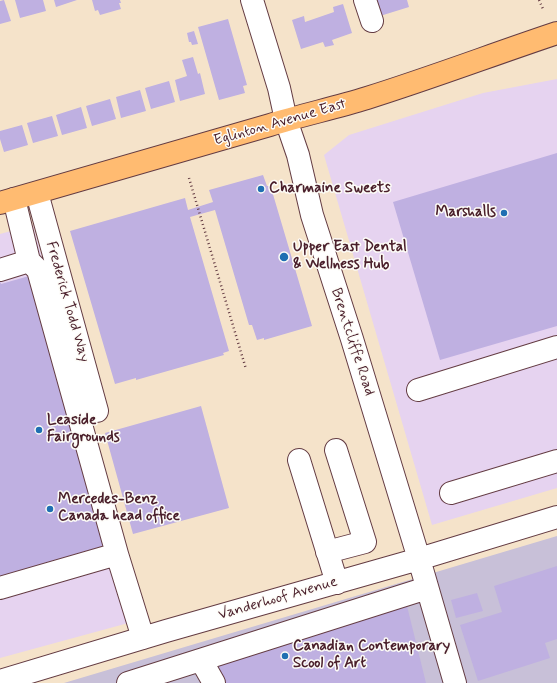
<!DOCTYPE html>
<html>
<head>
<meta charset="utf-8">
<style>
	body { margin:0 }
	canvas { display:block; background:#f5e3ca }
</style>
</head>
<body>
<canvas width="557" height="683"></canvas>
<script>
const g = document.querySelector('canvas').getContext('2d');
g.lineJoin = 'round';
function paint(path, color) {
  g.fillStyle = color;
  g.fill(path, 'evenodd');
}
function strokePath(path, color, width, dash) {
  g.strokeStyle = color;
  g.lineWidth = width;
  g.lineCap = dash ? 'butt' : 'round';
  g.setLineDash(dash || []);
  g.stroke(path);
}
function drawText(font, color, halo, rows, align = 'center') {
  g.font = font + ' Mynerve,sans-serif';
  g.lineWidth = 3;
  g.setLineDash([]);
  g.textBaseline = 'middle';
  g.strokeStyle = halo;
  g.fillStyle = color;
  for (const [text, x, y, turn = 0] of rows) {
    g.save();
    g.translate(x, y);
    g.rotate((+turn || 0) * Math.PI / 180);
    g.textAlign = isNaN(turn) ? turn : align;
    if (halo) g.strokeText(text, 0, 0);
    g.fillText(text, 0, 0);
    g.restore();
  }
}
paint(new Path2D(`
	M557 79V488L432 525 324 155 349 135 483 93Z
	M33 225 143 619 0 658V234Z`), '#e6d3f0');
paint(new Path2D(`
	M557 536V683H64Z`), '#c8c0d8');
paint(new Path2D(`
	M4 0 11 21 0 24V1Z
	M15 0H43L46 11 20 18Z
	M54 0H77L56 7Z
	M92 0H120L121 3H119L121 9 100 15 98 10 95 11Z
	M376 0H407L409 7 380 16Z
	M343 4 352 33 332 40 334 45 325 47 323 42 301 49 292 20 304 16 305 22 334 12 333 7Z
	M228 19 247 85 243 86 245 93 219 100 198 27Z
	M194 31 198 44 192 45 191 42H189L187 33Z
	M193 57 198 74 200 73 205 94 180 101 175 80 187 76 182 60Z
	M169 81 175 102 151 109 145 88Z
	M140 90 146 111 121 118 116 97Z
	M110 99 116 119 92 126 86 106Z
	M81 107 87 128 62 135 56 115Z
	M52 116 58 136 33 143 27 123Z
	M22 125 28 145 4 152 0 139V131Z
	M557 153V326L440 360 393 202Z
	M263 175 267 186H269L270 191H272L312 326 264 340V338L257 340 252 325H249L215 210 190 217 229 351 223 353 224 355 136 380V378L115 384 70 231 185 198 188 210 213 202 209 190Z
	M29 276 59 387 65 384 110 544 0 576V281L1 284Z
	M201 406 229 508 133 534 105 433Z
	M557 566V639L545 643 550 658 478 681 460 625 502 612 494 586Z
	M477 593 483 611 456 618 451 600Z
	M407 606 426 683H224L213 663Z`), '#bfb0e1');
const minor = new Path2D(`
	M252 0 279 88 286 120 298 155 312 215 352 339 419 559 455 683
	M365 0 372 21
	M37 193 97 411
	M14 199 29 261 38 270 117 554
	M0 270 29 261
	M418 390 557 347
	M299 460 337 583
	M451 493 557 461
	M327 552 365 542 336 450
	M0 588 117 554 143 638
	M201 660 214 683
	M0 681 166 631 419 559 557 517
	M128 683 427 588`);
const major = new Path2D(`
	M0 203 270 125C302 115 335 108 367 98 431 78 494 54 557 33`);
strokePath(minor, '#643c43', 24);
strokePath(major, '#643c43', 24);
strokePath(new Path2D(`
	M539 0 543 9
	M189 178 246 369`), '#643c43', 2.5, [1, 3]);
strokePath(minor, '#fff', 22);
strokePath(major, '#ffbb71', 22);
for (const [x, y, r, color] of [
	[261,189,4,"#1f6fb2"],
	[504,213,4,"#1f6fb2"],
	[284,257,5,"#1f6fb2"],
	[39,430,4,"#1f6fb2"],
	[50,509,4,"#1f6fb2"],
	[285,656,4,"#1f6fb2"]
]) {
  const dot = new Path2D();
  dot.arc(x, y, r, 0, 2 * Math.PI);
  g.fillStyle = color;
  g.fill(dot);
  strokePath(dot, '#fdfcf7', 1.5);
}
drawText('15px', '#4a1f2b', '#fdfcf7', [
	["Eglinton Avenue East",280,123,-16],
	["Frederick Todd Way",67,302,74],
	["Brentcliffe Road",352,342,72],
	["Vanderhoof Avenue",278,599,-16]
]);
drawText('bold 15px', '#4a1f2b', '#fdfcf7', [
	["Charmaine Sweets",269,189],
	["Marshalls",496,213,"right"],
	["Upper East Dental",293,248],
	["& Wellness Hub",293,265],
	["Leaside",47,421],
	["Fairgrounds",47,438],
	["Mercedes-Benz",58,500],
	["Canada head office",58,517],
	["Canadian Contemporary",293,647],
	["Scool of Art",293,664]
], 'left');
</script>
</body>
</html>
